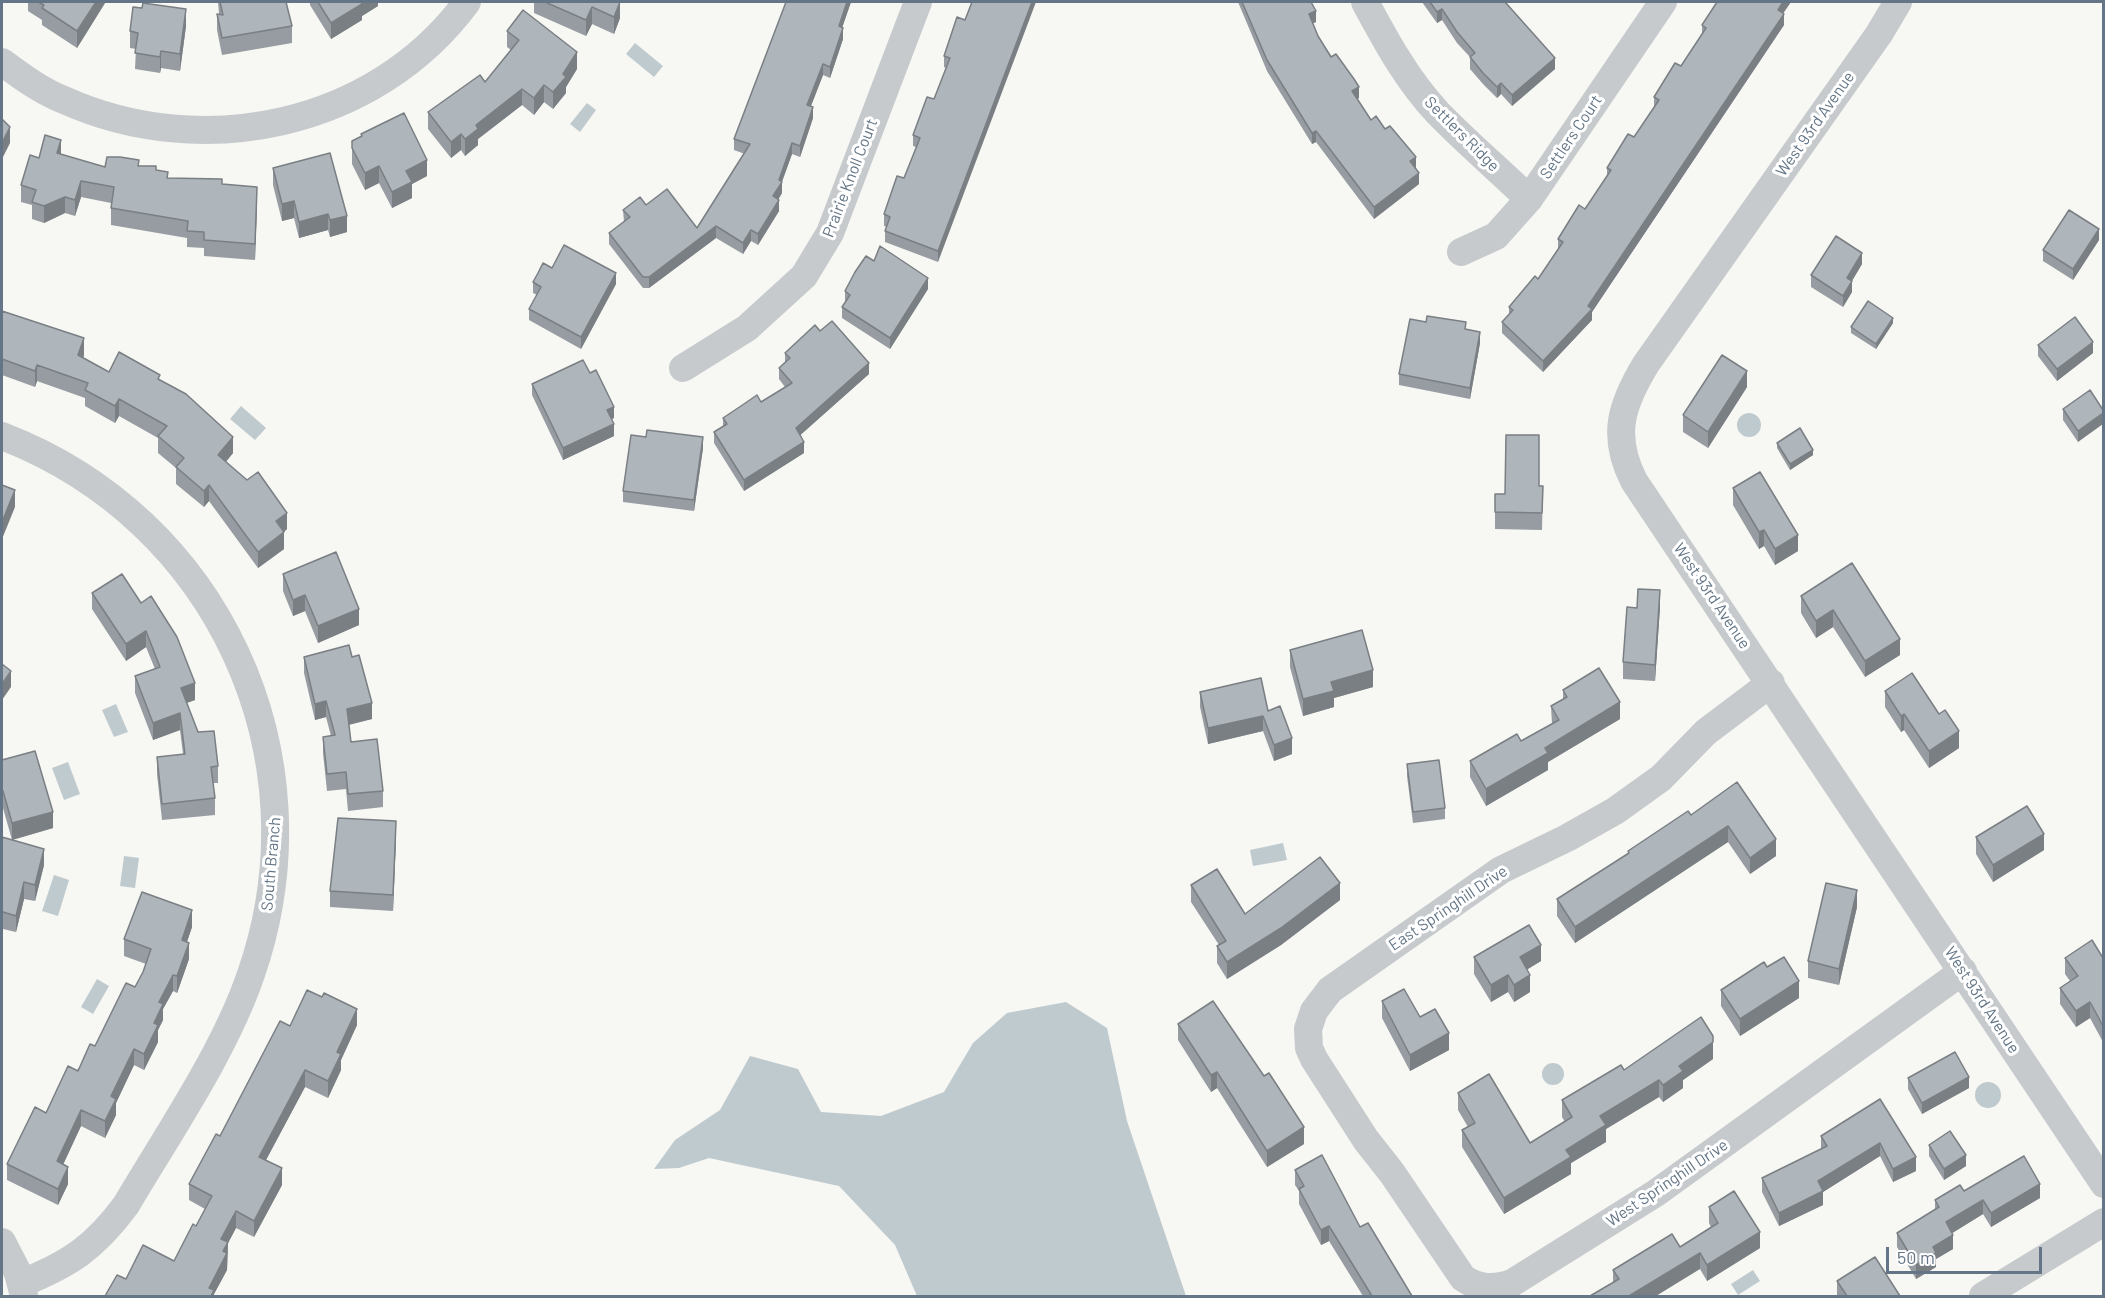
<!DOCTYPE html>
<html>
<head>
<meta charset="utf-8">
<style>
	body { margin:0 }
	#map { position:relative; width:2105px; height:1298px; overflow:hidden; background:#f7f7f3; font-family:Barlow,sans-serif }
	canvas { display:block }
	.frame { position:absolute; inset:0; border:3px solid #637586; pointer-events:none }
	.scale { position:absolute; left:1886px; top:1247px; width:156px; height:27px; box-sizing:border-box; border:3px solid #637586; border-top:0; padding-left:8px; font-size:18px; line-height:21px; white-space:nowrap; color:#637586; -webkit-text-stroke:4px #fff; paint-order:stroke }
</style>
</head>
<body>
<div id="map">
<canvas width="2105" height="1298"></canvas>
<div class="frame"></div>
<div class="scale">50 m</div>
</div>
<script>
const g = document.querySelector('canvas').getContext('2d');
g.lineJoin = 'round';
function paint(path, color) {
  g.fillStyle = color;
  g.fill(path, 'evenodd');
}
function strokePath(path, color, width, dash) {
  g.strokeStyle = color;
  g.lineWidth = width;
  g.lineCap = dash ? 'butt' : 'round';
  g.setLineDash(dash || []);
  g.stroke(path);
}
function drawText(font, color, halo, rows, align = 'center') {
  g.font = font + ' Barlow,sans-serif';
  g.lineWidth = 6;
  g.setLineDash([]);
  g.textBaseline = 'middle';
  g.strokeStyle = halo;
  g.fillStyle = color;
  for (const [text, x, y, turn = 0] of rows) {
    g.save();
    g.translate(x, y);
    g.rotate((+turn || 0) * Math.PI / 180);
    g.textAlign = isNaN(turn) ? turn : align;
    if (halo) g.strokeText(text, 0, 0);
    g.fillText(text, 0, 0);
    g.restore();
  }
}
paint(new Path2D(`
	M635 43 663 66 654 77 626 54Z
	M587 103 596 110 580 132 570 124Z
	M241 406 266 428 255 440 230 419Z
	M1737 425a12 12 0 1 1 24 0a12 12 0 1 1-24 0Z
	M116 704 128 732 114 737 102 710Z
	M68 762 80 794 64 800 52 768Z
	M1283 843 1287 860 1253 866 1250 850Z
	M124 856 139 858 135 888 120 886Z
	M54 875 69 880 58 916 42 911Z
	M97 979 109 986 93 1014 81 1007Z
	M1066 1002 1107 1028 1127 1121 1186 1296H917L895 1245 839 1186 709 1158 679 1168 654 1169 675 1140 720 1110 750 1056 798 1069 821 1112 881 1116 944 1092 973 1043 1007 1013Z
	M1542 1074a11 11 0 1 1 22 0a11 11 0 1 1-22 0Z
	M1975 1095a13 13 0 1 1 26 0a13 13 0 1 1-26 0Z
	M1753 1270 1760 1281 1738 1295 1731 1284Z`), '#bfcacf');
strokePath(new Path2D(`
	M1365 2C1386 41 1407 80 1438 113 1467 143 1499 170 1529 199
	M1898 2 1879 34 1646 364C1621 405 1611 436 1634 481L2104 1184
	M2 62C21 76 41 91 64 100 202 162 375 127 467 2
	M1461 252 1496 236 1529 199 1663 2
	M683 368 747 328 804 276 830 233 918 2
	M2 436C218 519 327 755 251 974 225 1051 168 1134 126 1205 95 1247 70 1264 22 1283
	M1771 683 1706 732 1661 778 1615 811 1567 838 1501 870 1330 990 1314 1011 1308 1029 1309 1048 1314 1059 1366 1140 1392 1173 1463 1278C1479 1289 1494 1289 1512 1283L1656 1193 1963 971
	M2 1242 18 1273 24 1296
	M1983 1296 2104 1222`), '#c6cacd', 28);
paint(new Path2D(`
	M28 2H105V3L77 48 42 25V20L28 11Z
	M218 2H286L292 26V43L222 55 217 30V14H219Z
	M310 2H378V6L362 16V20L331 39 310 5Z
	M534 2H620V18L614 34 592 24 586 36 534 13Z
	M786 2H851L842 27 843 39 830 78 823 75 811 106 813 118 800 157 792 154 782 182V193L778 200 779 211 758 245 751 241 743 254 716 238 649 288H643L609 244V233L624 222 623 210 646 205 697 228 745 154 734 150V139Z
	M1238 2H1311L1316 22 1313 23 1318 36 1359 98 1357 99 1371 120 1385 129 1416 168 1419 184 1374 219 1316 142 1312 144 1267 71Z
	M1422 2H1505L1555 69 1512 106 1501 94 1497 98 1483 84 1470 69V57L1457 43 1442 20 1437 23Z
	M1783 13 1784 25 1592 312V320L1543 372 1502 333V322L1509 315V307L1538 279 1558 249V239L1585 209 1607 176V168L1634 137 1654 107V97L1681 66 1702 35V25Z
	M965 20 938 262 885 242V231L887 227 884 226V214L904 178 916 147 913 146V135L934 99 946 68 944 67V56Z
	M186 26 180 71 161 68 160 73 135 69 136 49 130 48V31Z
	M507 31 577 69 566 87V93L553 109 544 102 534 115 522 105 478 139V145L465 156 461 150 451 158 428 129V112L485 82 511 50 507 47Z
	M361 134 427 176 412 184V198L392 208 379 183 365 190 352 164V141L361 136Z
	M330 153 347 232 330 237 328 230 299 238 294 218 282 221 273 185V168Z
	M61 154 105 167 139 166 156 170 168 178 222 184 257 203 255 260 204 256V248L187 247V238L111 225V203L81 197 75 216 65 213 44 223 32 219V205L21 202V185L39 158Z
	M2099 240 2073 280 2043 261V250Z
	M874 261 928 289 890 349 842 318V307L845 303V291Z
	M1862 264 1852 281V292L1843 307 1811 287V275Z
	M533 282 616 284 581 349 529 320V309L537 295 533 293Z
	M2 311 84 355 83 358 109 372 160 380 233 453 226 462 287 529 284 532V549L258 568 209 501 204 507 176 484V468L158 453V438L119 416 115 423 85 406V398L37 381 35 387 2 375Z
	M1893 323 1876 349 1851 333V327Z
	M1466 329 1480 343 1470 399 1399 385V374Z
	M820 331 869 374 800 435 804 453 744 491 714 443V432L723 426V418L761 402 785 387 779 379V368L785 362V353Z
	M2038 345 2093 353 2057 381 2038 356Z
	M590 373 614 418 612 419 614 436 563 460 532 395V384Z
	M1747 387 1708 448 1683 432V415Z
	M2063 409 2103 410 2078 442 2063 420Z
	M646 437 703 448 694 511 623 502V491Z
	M1777 443 1813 455 1790 470 1777 448Z
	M1539 486H1543L1542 530 1495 529V494H1505Z
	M1733 488 1798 551 1775 565 1764 546 1759 549 1733 505Z
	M1852 563 1900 655 1865 677 1833 627 1816 638 1801 613V596Z
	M122 574 195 700 186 703 198 732 218 766V783H213L215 798V815L162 820 157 774V757L183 754 180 730 153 740 135 693V676L155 669 146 647 126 661 92 609V593Z
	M283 574 359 625 318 643 305 611 293 616 283 591Z
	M1660 607 1655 681 1623 679V662L1637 608Z
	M1290 650 1373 687 1334 698V707L1303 716 1290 667Z
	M304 657H352L372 719 349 725 351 742 383 791V807L348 811 346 789 327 791 323 753V737L331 736 326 717 315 720 304 673Z
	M1563 690 1620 719 1548 762V770L1486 806 1470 777V761L1521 741 1552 724 1551 706 1563 699Z
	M1885 691 1959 748 1929 768 1904 730 1901 732 1885 707Z
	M1200 692 1268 711 1292 754 1274 761 1263 731 1208 744 1200 707Z
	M2 760 53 828 12 840 3 808H2Z
	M1407 764 1445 808V819L1413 823 1407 776Z
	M1737 782 1776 856 1750 874 1728 842 1575 943 1557 916V899L1628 854V851L1691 815Z
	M2 837 44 865 35 901 24 899 16 932 3 929 2 931Z
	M1976 837 2044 850 1993 882 1976 854Z
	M396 838 393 911 330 907V891Z
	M1191 885 1245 914 1340 900 1281 945 1227 979 1217 963V946L1219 945 1191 902Z
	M1857 907 1839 985 1808 978V961Z
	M192 927 187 942 189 959 177 993 173 991 163 1009V1020L158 1030V1042L144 1070 134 1065 116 1103V1115L105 1138 81 1126 63 1164 68 1184 58 1205 7 1180V1164L95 1046 135 987 143 972 146 964 124 956V939Z
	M1474 957 1541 961 1527 969 1530 992 1514 1002 1508 992 1491 1002 1474 974Z
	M2065 958H2103V1042L2090 1018 2076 1027 2060 1004V988L2070 981 2065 974Z
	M1767 967 1799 998 1740 1036 1721 1006V990Z
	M1382 1001 1420 1017 1449 1050 1410 1071 1382 1018Z
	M1178 1024 1304 1144 1267 1167 1217 1088 1211 1092 1178 1040Z
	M357 1025 341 1060V1070L328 1098 305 1087 266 1160 282 1185 254 1237 236 1228 228 1243 227 1270 214 1294V1296H105L126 1279 174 1261 196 1226 205 1209 189 1200V1184L290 1026Z
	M1713 1059 1683 1080V1088L1663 1102 1659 1097 1606 1129V1142L1571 1163V1174L1504 1214 1462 1147V1130L1468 1127 1458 1110V1093L1530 1143 1565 1122 1562 1117V1100L1624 1070Z
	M1908 1078 1969 1088 1922 1114 1908 1089Z
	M1880 1099 1916 1171 1893 1182 1880 1156 1823 1192V1205L1779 1226 1762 1192V1178L1821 1149V1136Z
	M1929 1145 1966 1166 1944 1180 1929 1156Z
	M1295 1170 1360 1227 1412 1296H1363L1329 1241 1321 1245 1299 1204V1191L1295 1185Z
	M1964 1191 2040 1198 1991 1227 1983 1214 1952 1233 1953 1249 1936 1259V1267L1916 1279 1897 1247V1233L1935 1210V1200Z
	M1709 1207 1760 1248 1707 1281 1700 1269 1613 1282V1270L1680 1247 1711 1227 1709 1223Z
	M1837 1281 1900 1296H1837Z`), '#969ca1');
paint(new Path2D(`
	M96 2H105V3L77 48V31Z
	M360 2H378V6L362 16V20L331 39V23Z
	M620 2V18L614 34V17Z
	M847 2H851L839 37V26Z
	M1032 2H1036L938 262V251Z
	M1783 2H1791L1778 21V10Z
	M592 7V24L586 36V20Z
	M186 9V26L180 71V54Z
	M1442 9V20L1437 23V12Z
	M1316 11V22L1309 25V14Z
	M1784 14V25L1592 312V320L1543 372V361L1588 306Z
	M843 28V39L830 78V67Z
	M161 51V68L160 73V57Z
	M577 52V69L566 87V93L553 109V92Z
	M1555 58V69L1512 106V95Z
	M823 64V75L807 116V105Z
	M1501 83V94L1497 98V87Z
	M544 85V102L534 115V98Z
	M1359 87V98L1352 102V91Z
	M522 89V105L478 139V145L465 156V139L476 125Z
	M813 107V118L800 157V146Z
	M10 127V143L2 159V143Z
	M1316 131V142L1312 144V133Z
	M461 134V150L451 158V142Z
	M61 140V156L57 153Z
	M792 143V154L781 184 782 182V193L773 208V196Z
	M1416 157V168L1410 172V161Z
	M427 160V176L412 184V198L392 208V192L406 171Z
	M379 166V183L365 190V173Z
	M1419 173V184L1374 219V207Z
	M81 181V197L75 216V200Z
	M257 187V203L255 260V244Z
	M65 197V213L44 223V206Z
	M779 200V211L758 245V234Z
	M294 201V218L282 221V204Z
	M328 214V230L299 238V222Z
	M347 216V232L330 237V220Z
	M716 226V238L649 288V277Z
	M2099 229V240L2073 280V269Z
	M751 230V241L743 254V243Z
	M1862 253V264L1847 289V278Z
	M616 273V284L581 349V337Z
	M928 278V289L890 349V338Z
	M1852 281V292L1843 307V296Z
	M1893 318V323L1876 349V344Z
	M1480 332V343L1470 399V388Z
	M84 338V355L78 371V355Z
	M2093 342V353L2057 381V369Z
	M869 363V374L796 439V428Z
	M37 365V381L35 387V371Z
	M1747 371V387L1708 448V432Z
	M119 399V416L115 423V406Z
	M614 407V418L607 421V410Z
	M2103 413V424L2078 442V431Z
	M614 424V436L563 460V448Z
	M233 437V453L218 471V455Z
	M703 437V448L694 511V500Z
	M804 442V453L744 491V480Z
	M1813 450V455L1790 470V464Z
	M209 485V501L204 507V491Z
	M15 490V507L2 539V522Z
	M287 513V529L276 538V521Z
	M1764 530V546L1759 549V532Z
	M284 532V549L258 568V552Z
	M1798 535V551L1775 565V549Z
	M1660 590V607L1655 681V665Z
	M305 595V611L293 616V600Z
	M359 609V625L318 643V626Z
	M1833 610V627L1816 638V621Z
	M146 631V647L126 661V644Z
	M1900 639V655L1865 677V661Z
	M1373 670V687L1334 698V707L1303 716V699L1331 682Z
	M11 671V687L2 700V684Z
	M195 683V700L181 705V688Z
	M326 701V717L315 720V704Z
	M1620 702V719L1548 762V770L1486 806V789L1545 748Z
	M372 703V719L347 725V709Z
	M180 713V730L153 740V723Z
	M1904 714V730L1901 732V716Z
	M1263 716V731L1208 744V728Z
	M1959 731V748L1929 768V751Z
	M1292 738V754L1274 761V745Z
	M3 791V808H2V792Z
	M53 812V828L12 840V823Z
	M396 821V838L393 911V895Z
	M1728 826V842L1575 943V927Z
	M2044 834V850L1993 882V865Z
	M1776 839V856L1750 874V858Z
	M44 849V865L35 901V885Z
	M24 882V899L16 932V916Z
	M1340 883V900L1281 945 1227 979V962Z
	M1857 890V907L1839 985V969Z
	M192 910V927L182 956V940Z
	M3 912V929L2 931V914Z
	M189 943V959L177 993V976Z
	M1541 945V961L1520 974V957Z
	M173 975V991L163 1009V1020L158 1030V1042L144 1070V1054L154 1023 159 1002Z
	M1508 975V992L1491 1002V985Z
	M1530 975V992L1514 1002V985Z
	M1799 981V998L1740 1036V1019Z
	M2090 1002V1018L2076 1027V1011Z
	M357 1009V1025L341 1060V1070L328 1098V1081L337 1052Z
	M1449 1033V1050L1410 1071V1055Z
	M1713 1042V1059L1683 1080V1088L1663 1102V1085L1679 1066Z
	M134 1049V1065L116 1103V1115L105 1138V1121L111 1096Z
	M305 1070V1087L259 1173V1157Z
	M1217 1072V1088L1211 1092V1075Z
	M1969 1077V1088L1922 1114V1103Z
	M1659 1080V1097L1606 1129V1142L1571 1163V1174L1504 1214V1198L1566 1150 1600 1116Z
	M81 1110V1126L57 1178V1161Z
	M1304 1127V1144L1267 1167V1151Z
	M1880 1143V1156L1823 1192V1205L1779 1226V1213L1818 1181Z
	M1966 1155V1166L1944 1180V1169Z
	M1916 1157V1171L1893 1182V1169Z
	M68 1167V1184L58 1205V1189Z
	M282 1168V1185L254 1237V1221Z
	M2040 1184V1198L1991 1227V1213Z
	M1983 1200V1214L1946 1237V1222Z
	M236 1211V1228L228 1243 227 1270 214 1294V1296H209V1288L221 1239Z
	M1329 1226V1241L1321 1245V1230Z
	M1760 1232V1248L1707 1281V1265Z
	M1953 1235V1249L1936 1259V1267L1916 1279V1265L1933 1247Z
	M1700 1253V1269L1656 1296H1629Z`), '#7a7f83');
const building = new Path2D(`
	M38 2H96L77 31 42 8 44 5Z
	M220 2H286L292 26 222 38 217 14 223 15Z
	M318 2H361L362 4 331 23Z
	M545 2H620L614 17 592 7 586 20Z
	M786 2H847L839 26 843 28 830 67 823 64 807 105 813 107 800 146 792 143 779 180 782 182 773 196 779 200 758 234 751 230 743 243 716 226 649 277H643L609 233 630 217 623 210 640 197 646 205 667 189 697 228 750 144 734 139Z
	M972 2H1032L938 251 885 231 890 217 884 214 897 176 904 178 920 138 913 135 927 97 934 99 950 58 944 56 957 17 965 20Z
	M1242 2H1311L1316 11 1309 14 1318 36 1331 57 1336 54 1354 79 1359 87 1352 91 1371 120 1376 116 1385 129 1390 126 1416 157 1410 161 1419 173 1374 207 1316 131 1312 133 1267 60Z
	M1430 2H1505L1555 58 1512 95 1501 83 1497 87 1483 73 1470 57 1475 53 1457 32 1442 9 1437 12Z
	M1717 2H1783L1778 10 1784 14 1588 306 1592 309 1543 361 1502 322 1513 310 1509 307 1535 276 1538 279 1563 242 1558 239 1579 205 1585 209 1611 170 1607 168 1628 134 1634 137 1659 100 1654 97 1675 63 1681 66 1706 28 1702 25Z
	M143 3 186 9 180 54 161 51 160 57 135 53 138 33 130 31 133 7 142 8Z
	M523 10 577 52 563 74 566 77 553 92 544 85 534 98 522 89 476 125 478 129 465 139 461 134 451 142 428 112 480 75 485 82 519 40 507 31Z
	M404 113 427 160 406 171 412 182 392 192 379 166 365 173 352 148V141L362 136 361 134Z
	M2 119 10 127 2 143Z
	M45 135 61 140 57 153 105 167 107 157H120L139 160 138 166H156V170L168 172 167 178 222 179V184L257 187 255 244 204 240V232L187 231 188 221 111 208 114 187 81 181 75 200 65 197 44 206 32 202 36 190 21 185 30 155 39 158Z
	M330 153 347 216 330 220 328 214 299 222 294 201 282 204 273 168Z
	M2069 210 2099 229 2073 269 2043 250Z
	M1836 236 1862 253 1847 278 1852 281 1843 296 1811 275Z
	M564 245 616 273 581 337 529 309 541 287 533 282 538 273 543 263 552 268Z
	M880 246 928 278 890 338 842 307 850 295 845 291 855 272 866 256 874 261Z
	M1868 301 1893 318 1876 344 1851 327Z
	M2 311 84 338 78 355 109 372 119 352 160 375 158 379 186 394 233 437 218 455 247 480 258 472 287 513 276 521 284 532 258 552 209 485 204 491 176 467 184 458 158 436 167 426 119 399 115 406 85 390 88 383 37 365 35 371 2 359Z
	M1427 316 1466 322 1465 329 1480 332 1470 388 1399 374 1410 319 1426 322Z
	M2075 317 2093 342 2057 369 2038 345Z
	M832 321 869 363 796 428 804 442 744 480 714 432 727 424 723 418 741 406 757 395 761 402 792 383 779 368 790 358 785 353 815 325 820 331Z
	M1722 355 1747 371 1708 432 1683 415Z
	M583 360 590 373 596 370 614 407 607 410 614 424 563 448 532 384Z
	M2090 390 2103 410V413L2078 431 2063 409Z
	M1800 428 1813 450 1790 464 1777 443Z
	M647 430 703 437 694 500 623 491 631 435 646 437Z
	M1506 435H1539V486H1543L1542 513 1495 512V494H1505Z
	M1760 472 1798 535 1775 549 1764 530 1759 532 1733 488Z
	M2 485 15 490 2 522Z
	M336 552 359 609 318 626 305 595 293 600 283 574Z
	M1852 563 1900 639 1865 661 1833 610 1816 621 1801 596Z
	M122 574 141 603 151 596 177 637 195 683 181 688 198 732 214 731 218 766 211 767 215 798 162 804 157 757 185 754 180 713 153 723 135 676 160 667 146 631 126 644 92 593Z
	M1638 589 1660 590 1655 665 1623 662 1627 607 1637 608Z
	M1362 630 1373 670 1331 682 1334 691 1303 699 1290 650Z
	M349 645 352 657 359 655 372 703 347 709 351 742 377 739 383 791 348 794 346 772 327 774 323 737 335 735 326 701 315 704 304 657Z
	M2 664 11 671 2 684Z
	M1599 668 1620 702 1545 748 1548 753 1486 789 1470 761 1517 734 1521 741 1559 720 1551 706 1567 697 1563 690Z
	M1912 673 1939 714 1945 710 1959 731 1929 751 1904 714 1901 716 1885 691Z
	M1261 678 1268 711 1280 706 1292 738 1274 745 1263 716 1208 728 1200 692Z
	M35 751 53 812 12 823 3 791 2 792V760Z
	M1439 760 1445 808 1413 812 1407 764Z
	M1737 782 1776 839 1750 858 1728 826 1575 927 1557 899 1629 853 1628 851 1688 811 1691 815Z
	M2027 806 2044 834 1993 865 1976 837Z
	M338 818 396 821 393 895 330 891Z
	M2 837 44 849 35 885 24 882 16 916 3 912 2 914Z
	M1320 857 1340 883 1281 928 1227 962 1217 946 1226 941 1191 885 1217 869 1245 914Z
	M1826 883 1857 890 1839 969 1808 961Z
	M142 892 192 910 182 940 189 943 177 976 173 975 159 1002 163 1004 154 1023 158 1025 144 1054 134 1049 111 1096 116 1099 105 1121 81 1110 57 1161 68 1167 58 1189 7 1164 35 1107 46 1113 68 1066 78 1071 90 1044 95 1046 126 983 135 987 143 972 151 949 124 939Z
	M1529 925 1541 945 1520 957 1530 975 1514 985 1508 975 1491 985 1474 957Z
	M2092 940 2103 958V1026L2090 1002 2076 1011 2060 988 2078 976 2065 958Z
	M1784 957 1799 981 1740 1019 1721 990 1764 962 1767 967Z
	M1404 989 1420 1017 1435 1009 1449 1033 1410 1055 1382 1001Z
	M307 990 322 997 324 993 357 1009 337 1052 341 1054 328 1081 305 1070 259 1157 282 1168 254 1221 236 1211 221 1239 228 1242 223 1251 227 1253 209 1288 214 1290 211 1296H105L117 1275 126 1279 143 1245 174 1261 193 1224 196 1226 212 1196 189 1184 216 1134 220 1136 280 1021 290 1026Z
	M1213 1001 1264 1076 1269 1073 1304 1127 1267 1151 1217 1072 1211 1075 1178 1024Z
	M1701 1017 1713 1036V1042L1679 1066 1683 1071 1663 1085 1659 1080 1600 1116 1606 1125 1566 1150 1571 1157 1504 1198 1462 1130 1475 1123 1458 1093 1489 1074 1530 1143 1572 1117 1562 1100 1621 1065 1624 1070Z
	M1955 1052 1969 1077 1922 1103 1908 1078Z
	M1880 1099 1916 1157 1893 1169 1880 1143 1818 1181 1823 1191 1779 1213 1762 1178 1827 1146 1821 1136Z
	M1950 1131 1966 1155 1944 1169 1929 1145Z
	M1322 1155 1360 1227 1368 1223 1412 1296H1372L1329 1226 1321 1230 1299 1189 1304 1186 1295 1170Z
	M2024 1156 2040 1184 1991 1213 1983 1200 1946 1222 1953 1235 1933 1247 1936 1253 1916 1265 1897 1233 1939 1207 1935 1200 1960 1185 1964 1191Z
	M1734 1191 1760 1232 1707 1265 1700 1253 1629 1296H1590L1619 1279 1613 1270 1672 1234 1680 1247 1718 1223 1709 1207Z
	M1875 1257 1900 1296H1847L1837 1281Z`);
paint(building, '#aeb5bb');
strokePath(building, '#7a7f83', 1.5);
drawText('16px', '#637586', '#fff', [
	["West 93rd Avenue",1815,124,-55],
	["Settlers Ridge",1462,134,45],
	["Settlers Court",1571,137,-56],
	["Prairie Knoll Court",850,178,-69],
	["West 93rd Avenue",1712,596,56],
	["South Branch",271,864,-85],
	["East Springhill Drive",1448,908,-34],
	["West 93rd Avenue",1982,1000,57],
	["West Springhill Drive",1667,1183,-34]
]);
</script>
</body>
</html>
